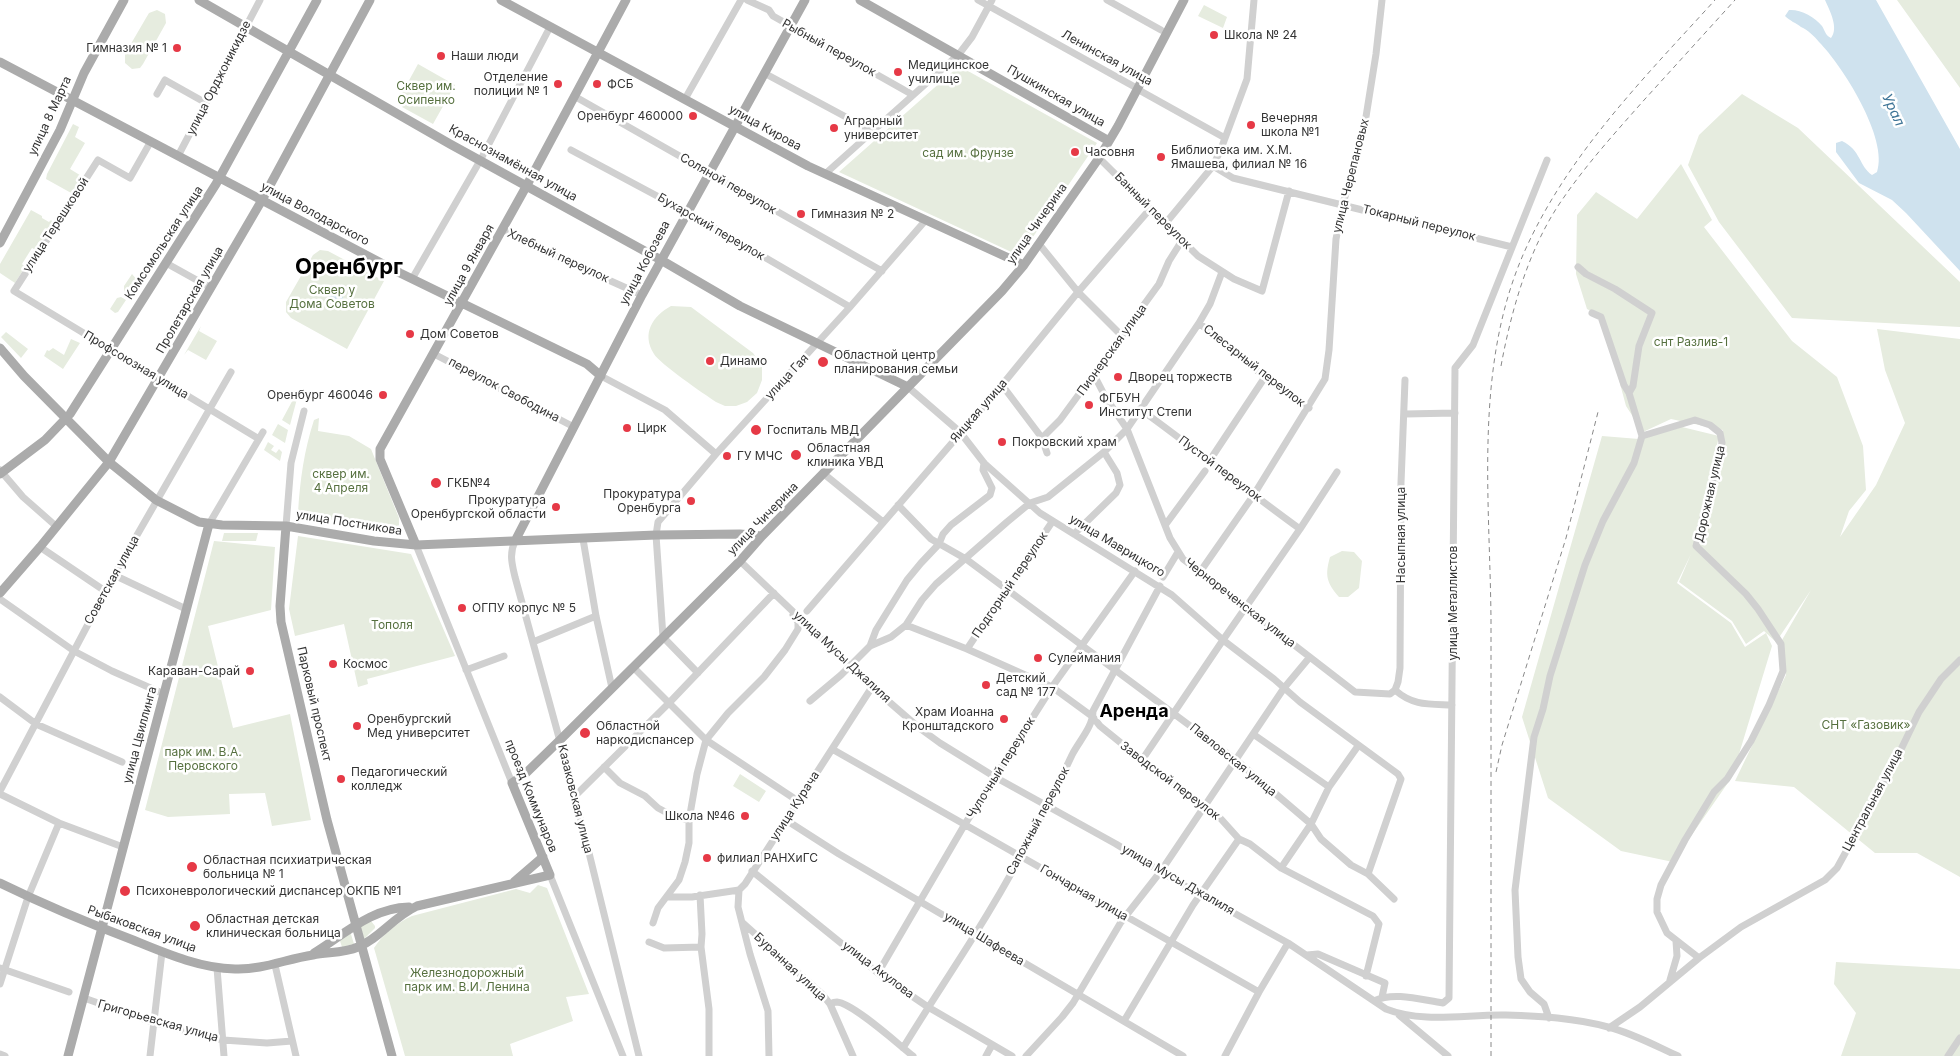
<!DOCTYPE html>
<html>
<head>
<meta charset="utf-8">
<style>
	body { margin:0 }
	canvas { display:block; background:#fff }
</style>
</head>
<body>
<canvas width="1960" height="1056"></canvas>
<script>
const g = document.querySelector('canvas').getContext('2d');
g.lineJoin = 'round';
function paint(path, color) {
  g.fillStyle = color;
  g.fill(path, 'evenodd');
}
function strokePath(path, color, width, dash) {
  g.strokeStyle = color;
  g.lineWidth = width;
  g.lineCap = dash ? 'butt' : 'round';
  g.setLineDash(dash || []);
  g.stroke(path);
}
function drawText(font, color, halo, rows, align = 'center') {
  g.font = font + ' Inter,sans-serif';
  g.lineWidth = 5;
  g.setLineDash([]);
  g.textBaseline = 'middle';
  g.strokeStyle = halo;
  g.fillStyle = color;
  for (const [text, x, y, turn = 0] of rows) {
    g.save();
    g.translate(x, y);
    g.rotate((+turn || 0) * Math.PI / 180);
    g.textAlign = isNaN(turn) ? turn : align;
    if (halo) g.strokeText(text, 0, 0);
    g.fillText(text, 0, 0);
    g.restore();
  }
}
paint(new Path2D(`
	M1897 0H1960V88Z
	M1204 5 1227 17 1223 28 1198 16Z
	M157 10 165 14 166 23 143 64 140 68 132 69 125 63V54L146 18 149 13Z
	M418 64 455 85 433 124 402 107 407 99 401 95Z
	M959 66 1097 143 1020 256 839 172Z
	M1742 94 1798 128 1960 282V327L1792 318 1719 222 1688 165 1699 135Z
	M73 124 79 127 75 137 85 143 70 169 83 177 73 194 46 179 47 174Z
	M1681 164 1712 220 1704 227 1792 341 1837 377 1863 446 1866 490 1849 511 1840 537 1876 485 1905 423 1885 370 1877 329 1960 339V877L1917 853H1875L1794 787 1735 781 1786 675 1782 640 1811 590 1776 642 1764 631 1746 644 1732 621 1679 582 1691 554 1677 583 1731 623 1745 647 1766 633 1772 646 1732 777 1673 862 1621 851 1548 798 1522 717 1602 436 1639 439 1682 427 1719 436 1696 541 1723 430 1671 419 1643 432 1626 406 1602 317 1587 309 1576 274 1577 215 1596 192 1637 219Z
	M31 210 42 216V218L49 222 51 220 55 224 36 250 32 248 22 264 25 267 15 283 0 273V264Z
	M320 250 328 251 384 281 347 349 291 318 286 312V302L313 255Z
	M132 274 138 281 129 295 124 292V286Z
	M121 297 126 300 118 312 115 313 110 309 117 298Z
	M671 306 691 307 753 353 762 366V380L757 393 747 402 736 406H725L716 402C704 394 659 363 654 354 641 333 653 316 671 306Z
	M201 326 199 331 217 341 206 360 188 350 184 355Z
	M6 332 28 349 21 358 1 337Z
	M71 339 80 343 63 369 44 356 47 350 49 351 53 348 64 355Z
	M296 394 298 395 290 425 282 420Z
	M319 418 318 431 349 436 371 449 399 518V526L394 529 387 531 298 513C300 480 304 451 314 420Z
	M278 424 288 430 285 443 272 435Z
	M268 442 274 446 271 450 276 453 279 449 282 452 280 461 264 450Z
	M224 533H258L256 541H222Z
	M298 536 411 554 455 656 367 679 368 684 358 687 344 624 295 636 289 609Z
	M214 541 275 547 271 610 208 626 233 728 290 714 311 820 272 826 265 793 229 794 230 814 168 817 145 810Z
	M1342 551 1354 552 1362 561 1359 588 1348 597H1339C1326 582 1325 575 1330 557Z
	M740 774 766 791 759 802 733 786Z
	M538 885 547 888 589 994 566 997 573 1021 510 1044 513 1056H405L374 948C382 935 398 922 412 916L516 889 530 893Z
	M371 921 375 926V928L364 939 360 924Z
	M350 931 354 944 342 947 340 941Z
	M1836 962 1960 969V1056H1841L1856 1013 1834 984Z`), '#e6ecdf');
paint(new Path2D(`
	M1825 0H1876L1960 149V271L1906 213 1892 200 1859 183 1836 152V143L1842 141C1861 150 1859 166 1872 175L1877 172C1889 139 1842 65 1819 42 1814 36 1808 30 1801 27 1796 23 1790 21 1785 16L1789 10C1800 9 1815 17 1822 26 1825 31 1826 36 1831 38 1839 28 1830 11 1825 0Z
	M329 298a7 7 0 1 1 14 0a7 7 0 1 1-14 0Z`), '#cfe2ee');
strokePath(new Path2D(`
	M747 0 769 10 773 16 913 95
	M978 0 1133 86
	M1107 0 1161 30
	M764 73 872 131
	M1137 89 1225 138
	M157 94 165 80 206 103
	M574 96 882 271
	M685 99 741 0
	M151 141 130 178 98 160 14 291 259 439
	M571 150 687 212 850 307
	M178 156 260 0
	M1099 158 1198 256 1234 279 1262 291 1289 191
	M1213 166 1233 178 1512 247
	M825 174 959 54 972 37 992 0
	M1165 224 1213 166 1221 149 1247 79 1254 0
	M502 230 537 248 642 295
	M1039 244 1078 292 1122 336
	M166 263 211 288
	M1578 267 1586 274 1615 289 1652 313 1639 346 1633 386 1629 393 1642 436 1695 420 1710 425 1720 433 1722 443 1696 546 1746 594 1758 609 1781 644 1783 671 1769 705 1751 741 1727 779 1714 792 1685 840 1661 885 1657 899V912L1667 933 1699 958
	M412 279 481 159 550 27
	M1592 313 1601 317 1624 385 1629 393
	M1199 323 1265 377 1309 408
	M434 354 574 427
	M1094 375 1106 398 1127 429 1170 538 1183 559 1355 692 1390 694 1395 690
	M601 376 665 410 716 454
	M1002 385 1042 438
	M908 387 960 432 984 463 1040 513 1172 595 1223 640 1274 679 1300 702 1398 774 1401 779 1368 874
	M1140 409C1194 448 1246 490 1300 529
	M1405 414 1455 413
	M1047 453 1042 438 1060 420 1074 401 1159 284 1169 261 1181 242
	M1210 460 1265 377
	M0 470 23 497 57 527
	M824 474 883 522
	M898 505 931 539 966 559 1236 760 1311 824 1321 839 1351 865 1368 874 1394 899
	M209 524 263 432
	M1166 524 1205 471
	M286 526 291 463 304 411
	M1074 534 1116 493 1120 485 1117 473 1104 452
	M583 539 596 616 612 688
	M515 541C509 554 512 564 515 577L575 796 639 1056
	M416 545 512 783
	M40 547 105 591
	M740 561 872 687 918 727 940 743 995 777 1116 844 1178 882 1288 943 1386 1009C1424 1024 1466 1014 1506 1015 1540 1016 1575 1018 1608 1027 1632 1033 1656 1046 1678 1056
	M1200 572 1253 496 1325 379 1329 350 1336 239 1343 204 1365 123 1376 54 1382 0
	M114 575 186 609
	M1163 577 1178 552
	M0 599 74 651 112 671 164 694
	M807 611 1002 385 1078 292 1150 209
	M906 625 967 649 1052 687 1093 717 1100 726 1142 760 1221 819 1239 839 1250 844 1281 868 1373 916 1379 924 1366 976
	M533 642 596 616
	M870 646 891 637 906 625 922 600 936 584 1007 522 1030 503 1048 497 1104 452 1127 429 1199 323 1210 304 1222 272
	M967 649 1052 522
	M633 667 706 740 798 801
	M466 670 504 656
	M698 673 663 637 656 535 658 522 716 454 850 307 925 221
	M1395 690 1398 682 1400 668 1401 483 1405 380
	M1395 690C1413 706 1429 704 1452 705
	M0 697 36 724 122 762
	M810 701 841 675 870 646 876 630 907 580 921 563 939 544 943 534 951 525 990 495 992 488 983 470 984 463
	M1253 734 1329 787
	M832 749 1259 992
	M1142 760 1223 640 1300 529 1337 472
	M604 767 620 783 645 796 658 808 673 816 689 820
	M0 791 114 575 231 372
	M0 794 59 823 123 847
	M575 796 669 703 774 593
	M786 820 839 854 1183 1056
	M1281 868 1311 824 1329 787 1358 746
	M752 871 878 973 928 1007 1012 1056
	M550 875 623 1056
	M739 890 738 907 750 954 768 1011 769 1056
	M700 895 702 934 701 947 709 1009V1056
	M667 897H692L739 890 745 884 872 687
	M653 923 658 908 679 880 685 862 689 843V820L697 774 706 740 728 713 764 677 785 650 798 629V622L793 615
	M743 923 822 994 830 1004C832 1003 835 1002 837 1002 853 1003 899 1045 913 1056
	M649 942 664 948 701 947
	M1307 955 1318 954 1385 983 1382 997
	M275 965 296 1056
	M0 968 69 992
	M217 968 224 1056
	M878 973 965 824 1052 687 1135 571
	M1670 980 1677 956 1676 941
	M0 984 28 897 59 823
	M84 998 152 1022 223 1040 267 1043 292 1041
	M1374 1001C1394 991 1422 1000 1443 1003L1449 998 1455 368 1473 345 1547 160
	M830 1004 853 1056
	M1399 1015 1448 1056
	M1549 1018 1544 1004 1530 992 1521 979 1518 957 1515 890 1534 737 1543 709 1550 676 1585 565 1603 521 1634 463 1642 436
	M1124 1021 1193 905 1239 839
	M1609 1028 1640 1007 1699 958 1741 927 1825 880 1837 868 1893 766 1919 712 1941 679 1960 660
	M903 1048C926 1010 951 973 974 936 1011 877 1043 817 1072 755 1079 741 1093 727 1093 711L1160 586
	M0 1054 5 1056
	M150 1056 162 952
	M986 1056 992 1045
	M1026 1056 1062 1017 1073 1003 1121 922 1161 871 1284 688 1309 658
	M1225 1056 1259 992 1288 943
	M1948 1056 1960 1038`), '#d0d0d0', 7);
strokePath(new Path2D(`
	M199 0 450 144 661 260 740 306 908 387
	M501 0 808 166 1024 265
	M860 0 1109 141
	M0 62 400 273 587 364 601 376
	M0 243 60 130 84 73 124 0
	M0 348 24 376 109 462 156 500 199 522 222 525 286 526 374 541 416 545 656 535 740 534 762 536
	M0 474 45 440 70 414 216 184 317 0
	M286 526 280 606 281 622 327 820 392 1056
	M515 541 642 295 805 0
	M416 545 380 459V449L527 185 626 0
	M0 593 40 547 109 462 262 200 370 0
	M514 882 543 857
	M0 883C43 904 88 923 133 940 165 953 199 968 235 969 262 970 286 959 313 955 328 952 344 953 358 947 379 939 393 917 417 906L550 875 512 783 525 774 560 740 740 561 762 536 1002 291 1024 265 1099 158 1118 126 1184 0
	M314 953C345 934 371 908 409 907
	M68 1056 209 524`), '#ababab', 9);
strokePath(new Path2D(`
	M1501 366C1511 312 1527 255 1556 209 1582 169 1614 134 1645 99 1675 66 1705 33 1735 0
	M1496 772 1502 745 1566 538 1598 412
	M1491 1056C1491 911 1491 765 1491 620 1490 496 1473 362 1527 246 1571 151 1645 77 1715 0`), '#888', 1, [5, 4]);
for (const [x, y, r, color] of [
	[1214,35,5,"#e63946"],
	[177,48,5,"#e63946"],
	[441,56,5,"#e63946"],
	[898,72,5,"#e63946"],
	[558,84,5,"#e63946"],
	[597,84,5,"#e63946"],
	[693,116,5,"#e63946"],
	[1251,125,5,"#e63946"],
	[834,128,5,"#e63946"],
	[1075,152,5,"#e63946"],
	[1161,157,5,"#e63946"],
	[801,214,5,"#e63946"],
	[410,334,5,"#e63946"],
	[710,361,5,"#e63946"],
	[823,362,6,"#e63946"],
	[1118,377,5,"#e63946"],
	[383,395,5,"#e63946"],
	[1089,405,5,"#e63946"],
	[627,428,5,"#e63946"],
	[756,430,6,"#e63946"],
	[1002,442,5,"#e63946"],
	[796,455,6,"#e63946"],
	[727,456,5,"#e63946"],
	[436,483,6,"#e63946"],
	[691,501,5,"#e63946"],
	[556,507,5,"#e63946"],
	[462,608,5,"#e63946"],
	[1038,658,5,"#e63946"],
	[333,664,5,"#e63946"],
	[250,671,5,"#e63946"],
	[986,685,5,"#e63946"],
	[1004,719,5,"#e63946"],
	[357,726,5,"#e63946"],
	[585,733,6,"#e63946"],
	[341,779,5,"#e63946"],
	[745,816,5,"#e63946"],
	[707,858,5,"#e63946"],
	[192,867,6,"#e63946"],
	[125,891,6,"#e63946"],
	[195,926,6,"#e63946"]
]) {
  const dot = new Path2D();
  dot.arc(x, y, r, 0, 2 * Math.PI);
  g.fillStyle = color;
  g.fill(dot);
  strokePath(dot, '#fff', 2);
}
drawText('12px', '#333', '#fff', [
	["Школа № 24",1224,35],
	["Гимназия № 1",167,48,"right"],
	["Наши люди",451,56],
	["Медицинское",908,65],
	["училище",908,79],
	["Отделение",548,77,"right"],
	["полиции № 1",548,91,"right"],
	["ФСБ",607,84],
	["Оренбург 460000",683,116,"right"],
	["Вечерняя",1261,118],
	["школа №1",1261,132],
	["Аграрный",844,121],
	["университет",844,135],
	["Библиотека им. Х.М.",1171,150],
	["Ямашева, филиал № 16",1171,164],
	["Часовня",1085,152],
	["Гимназия № 2",811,214],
	["Дом Советов",420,334],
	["Областной центр",834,355],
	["планирования семьи",834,369],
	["Динамо",720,361],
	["Дворец торжеств",1128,377],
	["Оренбург 460046",373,395,"right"],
	["ФГБУН",1099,398],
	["Институт Степи",1099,412],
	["Цирк",637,428],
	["Госпиталь МВД",767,430],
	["Покровский храм",1012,442],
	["Областная",807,448],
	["клиника УВД",807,462],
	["ГУ МЧС",737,456],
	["ГКБ№4",447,483],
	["Прокуратура",681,494,"right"],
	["Оренбурга",681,508,"right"],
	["Прокуратура",546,500,"right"],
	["Оренбургской области",546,514,"right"],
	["ОГПУ корпус № 5",472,608],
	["Сулеймания",1048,658],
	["Космос",343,664],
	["Караван-Сарай",240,671,"right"],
	["Детский",996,678],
	["сад № 177",996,692],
	["Храм Иоанна",994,712,"right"],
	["Кронштадского",994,726,"right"],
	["Оренбургский",367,719],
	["Мед университет",367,733],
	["Областной",596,726],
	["наркодиспансер",596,740],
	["Педагогический",351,772],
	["колледж",351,786],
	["Школа №46",735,816,"right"],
	["филиал РАНХиГС",717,858],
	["Областная психиатрическая",203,860],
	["больница № 1",203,874],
	["Психоневрологический диспансер ОКПБ №1",136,891],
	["Областная детская",206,919],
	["клиническая больница",206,933]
], 'left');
drawText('12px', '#333', '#fff', [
	["Рыбный переулок",829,48,29],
	["Ленинская улица",1107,58,29],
	["улица Орджоникидзе",219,78,-63],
	["Пушкинская улица",1056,96,30],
	["улица 8 Марта",50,116,-65],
	["улица Кирова",765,128,29],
	["Краснознамённая улица",513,163,29],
	["улица Черепановых",1351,176,-76],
	["Соляной переулок",728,184,30],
	["Банный переулок",1153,211,45],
	["улица Володарского",315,214,28],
	["Токарный переулок",1419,223,14],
	["улица Чичерина",1037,224,-55],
	["улица Терешковой",56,225,-57],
	["Бухарский переулок",711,227,30],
	["Комсомольская улица",164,243,-57],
	["Хлебный переулок",558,256,25],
	["улица Кобозева",645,263,-62],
	["улица 9 Января",469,265,-61],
	["Пролетарская улица",190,300,-60],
	["Пионерская улица",1112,350,-54],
	["Профсоюзная улица",136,365,31],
	["Слесарный переулок",1254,366,38],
	["улица Гая",787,377,-47],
	["переулок Свободина",504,390,28],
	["Яицкая улица",979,411,-49],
	["Пустой переулок",1220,469,37],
	["Дорожная улица",1710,494,-77],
	["улица Чичерина",763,519,-46],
	["улица Постникова",349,523,9],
	["Насыпная улица",1401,535,-90],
	["улица Маврицкого",1117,546,31],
	["Советская улица",112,580,-61],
	["Подгорный переулок",1010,585,-56],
	["Чернореченская улица",1240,603,38],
	["улица Металлистов",1453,603,-90],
	["улица Мусы Джалиля",842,657,43],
	["Парковый проспект",314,704,77],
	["улица Цвиллинга",140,735,-75],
	["Павловская улица",1233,760,39],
	["Чулочный переулок",1001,768,-58],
	["Заводской переулок",1170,781,37],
	["проезд Коммунаров",531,796,68],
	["Казаковская улица",575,799,76],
	["Центральная улица",1873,800,-62],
	["улица Курача",795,806,-57],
	["Сапожный переулок",1038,821,-62],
	["улица Мусы Джалиля",1178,880,30],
	["Гончарная улица",1084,893,30],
	["Рыбаковская улица",142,929,20],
	["улица Шафеева",984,939,31],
	["Буранная улица",790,967,43],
	["улица Акулова",878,970,37],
	["Григорьевская улица",158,1021,16]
]);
drawText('12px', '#56703f', '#fff', [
	["Сквер им.",426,86],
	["Осипенко",426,100],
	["сад им. Фрунзе",968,153],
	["Сквер у",332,290],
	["Дома Советов",332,304],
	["снт Разлив-1",1691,342],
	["сквер им.",341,474],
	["4 Апреля",341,488],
	["Тополя",392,625],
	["СНТ «Газовик»",1866,725],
	["парк им. В.А.",203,752],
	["Перовского",203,766],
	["Железнодорожный",467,973],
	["парк им. В.И. Ленина",467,987]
]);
drawText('italic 14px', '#3f7597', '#fff', [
	["Урал",1893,110,65]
]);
drawText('bold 18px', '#000', '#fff', [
	["Аренда",1134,712]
]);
drawText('bold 22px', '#000', '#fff', [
	["Оренбург",349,267]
]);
</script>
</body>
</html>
